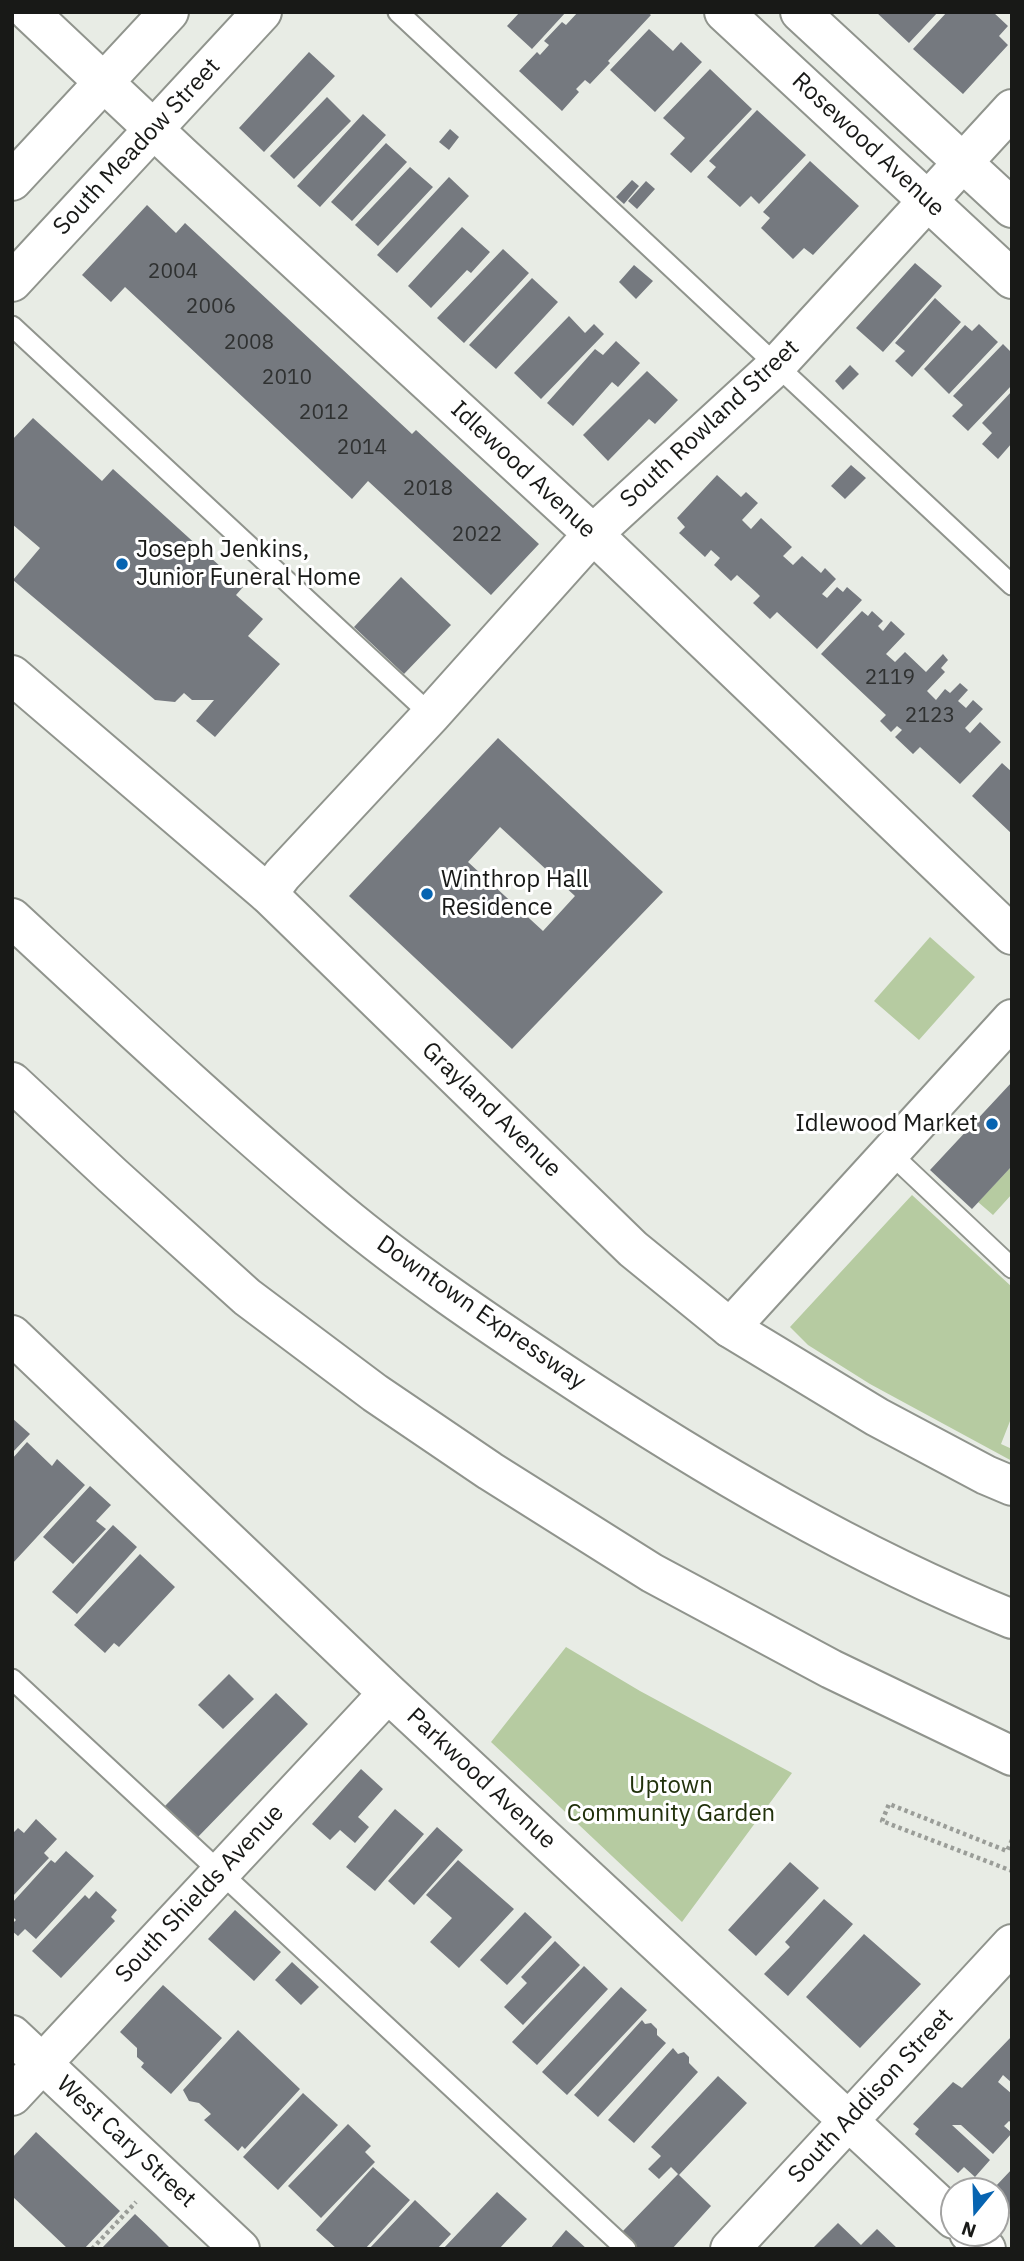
<!DOCTYPE html>
<html>
<head>
<meta charset="utf-8">
<style>
	body { margin:0 }
	#map { position:relative; width:1024px; height:2261px; overflow:hidden; background:#e8ece5; font-family:"IBM Plex Sans",sans-serif }
	canvas { display:block }
	.frame { position:absolute; inset:0; border:14px solid #181917; pointer-events:none }
	.north { position:absolute; left:940px; top:2177px; width:70px; height:70px; box-sizing:border-box; background:#fff; border:2px solid #a3a3a2; border-radius:50%; rotate:199deg; font-size:19px; font-weight:700; line-height:28px; text-align:center; color:#181917 }
	.north::after { content:''; display:block; margin:auto; width:24px; height:32px; background:#0764b1; clip-path:polygon(50% 0,100% 100%,50% 72%,0 100%) }
</style>
</head>
<body>
<div id="map">
<canvas width="1024" height="2261"></canvas>
<div class="frame"></div>
<div class="north">N</div>
</div>
<script>
const g = document.querySelector('canvas').getContext('2d');
g.lineJoin = 'round';
function paint(path, color) {
  g.fillStyle = color;
  g.fill(path, 'evenodd');
}
function strokePath(path, color, width, dash) {
  g.strokeStyle = color;
  g.lineWidth = width;
  g.lineCap = dash ? 'butt' : 'round';
  g.setLineDash(dash || []);
  g.stroke(path);
}
function drawText(font, color, halo, rows, align = 'center') {
  g.font = font + ' "IBM Plex Sans",sans-serif';
  g.lineWidth = 6;
  g.setLineDash([]);
  g.textBaseline = 'middle';
  g.strokeStyle = halo;
  g.fillStyle = color;
  for (const [text, x, y, turn = 0] of rows) {
    g.save();
    g.translate(x, y);
    g.rotate((+turn || 0) * Math.PI / 180);
    g.textAlign = isNaN(turn) ? turn : align;
    if (halo) g.strokeText(text, 0, 0);
    g.fillText(text, 0, 0);
    g.restore();
  }
}
paint(new Path2D(`
	M930 937 975 977 919 1040 874 1001Z
	M1012 1166V1194L993 1215 978 1202Z
	M912 1195 1012 1287V1416L1001 1444 1012 1449V1461L870 1384 808 1345 790 1327Z
	M566 1647 640 1691 792 1773 682 1922 491 1742Z`), '#b6cba1');
paint(new Path2D(`
	M520 12H566L532 49 507 26Z
	M578 12H647L651 15 608 61 610 63 590 84 585 80 576 89 579 92 562 111 519 71 537 52 540 55 549 45 544 41 562 22 566 25Z
	M876 12H938L909 43Z
	M947 12H993L1008 26 999 36 1008 45 963 94 913 49Z
	M649 29 673 51 681 42 702 62 655 112 610 70Z
	M309 52 335 76 264 152 239 128Z
	M710 69 752 109 691 173 670 154 685 138 663 118Z
	M327 97 351 121 294 179 270 156Z
	M757 110 806 155 759 204 751 196 740 207 707 177 716 167 709 161Z
	M363 114 386 135 320 207 297 186Z
	M450 129 459 137 449 150 439 142Z
	M386 143 407 162 352 221 331 202Z
	M810 161 859 206 813 255 804 248 793 259 761 228 770 218 763 212Z
	M410 167 433 187 378 246 355 225Z
	M449 177 469 196 397 273 377 255Z
	M632 180 639 186 624 204 616 197Z
	M646 181 655 189 637 209 628 201Z
	M147 205 176 233 185 223 412 434 416 430 539 544 491 595 368 481 352 499 125 287 111 302 82 275Z
	M462 227 490 252 471 273 467 270 431 308 408 286Z
	M503 249 529 273 464 343 437 318Z
	M915 263 942 286 883 352 856 328Z
	M634 265 653 281 636 299 619 282Z
	M532 278 558 302 496 369 469 345Z
	M935 298 961 322 912 377 895 361 905 351 895 343Z
	M569 316 585 333 594 324 604 334 541 399 514 373Z
	M979 324 998 342 949 394 924 369 965 325 972 331Z
	M616 341 640 363 618 387 612 382 573 426 547 403 595 349 603 355Z
	M1003 344 1012 353V385L968 431 952 416 963 405 953 396Z
	M850 365 859 374 843 390 835 381Z
	M647 371 678 400 655 424 649 419 608 461 583 435Z
	M1012 391V443L998 459 982 444 992 433 982 423Z
	M33 418 102 481 113 469 243 587 236 595 263 619 248 636 280 664 215 737 196 721 214 700H192L184 693 175 702 155 700 13 580 40 548 12 524V440Z
	M851 465 866 478 845 499 831 486Z
	M717 475 741 497 746 492 758 503 742 520 751 529 761 518 792 547 783 556 793 565 802 556 821 573 825 568 836 579 822 594 827 598 837 587 843 592 847 587 862 600 817 649 777 612 770 619 753 603 760 596 757 593 737 575 731 581 714 565 720 558 711 550 705 557 679 533 685 527 677 518Z
	M401 577 451 625 404 674 354 627Z
	M862 611 868 616 872 611 883 621 878 626 883 631 891 621 905 634 886 654 895 662 905 652 926 672 943 654 948 660 941 668 945 672 927 691 936 700 945 689 950 693 960 683 968 690 958 701 966 708 973 700 983 709 965 728 970 733 980 722 1001 742 960 784 920 747 913 754 895 737 902 730 897 726 891 732 880 721 886 715 821 654Z
	M498 738 663 892 512 1049 349 896ZM500 827 575 896 543 931 468 862Z
	M1002 763 1012 772V834L972 796Z
	M1012 1082V1166L972 1209 930 1170Z
	M12 1418 30 1434 12 1453Z
	M27 1442 52 1466 57 1459 85 1485 12 1564V1459Z
	M90 1486 111 1505 96 1521 106 1529 73 1564 43 1537Z
	M113 1525 137 1547 77 1614 52 1592Z
	M140 1554 175 1587 119 1647 114 1643 105 1653 74 1625Z
	M229 1674 254 1699 223 1729 198 1705Z
	M276 1693 308 1724 196 1839 164 1807Z
	M361 1769 383 1789 358 1817 369 1827 355 1843 340 1830 330 1840 312 1824Z
	M395 1809 424 1834 375 1891 346 1867Z
	M36 1819 57 1839 44 1853 49 1858 12 1897V1834L18 1828 24 1833Z
	M437 1827 463 1850 414 1905 388 1881Z
	M66 1851 94 1876 36 1939 25 1929 18 1936 12 1931V1924L16 1920 12 1916V1903L51 1860 55 1863Z
	M458 1860 514 1909 459 1968 430 1942 452 1918 426 1895Z
	M790 1862 819 1888 756 1956 728 1930Z
	M96 1891 117 1910 111 1917 115 1921 61 1978 32 1951 85 1895 89 1899Z
	M824 1899 853 1924 788 1996 764 1974 790 1947 785 1942Z
	M235 1910 281 1952 254 1981 208 1939Z
	M525 1912 552 1937 507 1985 480 1960Z
	M864 1934 921 1984 860 2048 806 1997Z
	M555 1941 580 1965 523 2025 504 2007 527 1983 521 1977Z
	M292 1962 319 1987 301 2005 275 1980Z
	M584 1966 608 1989 537 2065 512 2042Z
	M163 1985 222 2038 171 2094 141 2067 144 2063 137 2057V2048L120 2032Z
	M621 1987 647 2010 567 2095 542 2072Z
	M642 2020 645 2024 651 2023 657 2029V2035L666 2043 598 2117 574 2095Z
	M238 2030 300 2089 245 2149 242 2146 238 2151 204 2120 211 2114 199 2103 189 2101 183 2090Z
	M1012 2036V2083L1003 2075 998 2082 1012 2094V2123L1009 2121 1004 2126 1012 2133 993 2154 961 2125H952L990 2160 975 2177 964 2167 958 2173 915 2134 919 2129 913 2124 953 2082 962 2088Z
	M673 2048 678 2054 684 2052 689 2057V2063L698 2072 634 2143 608 2120Z
	M718 2076 747 2103 679 2175 671 2167 659 2179 648 2169 661 2156 651 2147Z
	M303 2093 338 2125 278 2190 243 2157Z
	M348 2124 371 2146 365 2152 375 2162 321 2218 288 2186Z
	M36 2132 120 2211 84 2249H68L12 2196V2158Z
	M373 2167 410 2200 365 2249H337L316 2230Z
	M1012 2169V2216L996 2201 1002 2193 995 2187Z
	M678 2174 711 2206 672 2249H639L622 2232Z
	M497 2192 527 2219 499 2249H443Z
	M415 2200 451 2234 437 2249H369Z
	M135 2214 156 2234 171 2249H101Z
	M838 2223 861 2245 877 2229 898 2249H816L814 2247Z
	M566 2230 587 2249H550Z`), '#75797f');
const service = new Path2D(`
	M398 12 1012 585
	M12 326 431 715
	M889 1152 1012 1268
	M12 1679 626 2249`);
const minor = new Path2D(`
	M29 12 182 156 593 534 1012 935
	M724 12 1012 279
	M800 12 1012 208
	M268 894 282 875 431 715 593 534 776 366 1012 109
	M730 1328 1012 1019
	M12 1335 388 1693 954 2219
	M12 2096 388 1693
	M969 2233 986 2249
	M730 2249 1012 1944`);
const tertiary = new Path2D(`
	M12 181 169 12
	M12 282 262 12
	M12 675 268 894 633 1249 730 1328 877 1417 986 1475 1012 1486`);
const primary = new Path2D(`
	M12 2035 240 2249`);
const motorway = new Path2D(`
	M12 918C119 1017 226 1117 338 1211 409 1270 486 1322 563 1373 705 1467 854 1555 1012 1619
	M12 1082 113 1176 247 1297 375 1393 490 1471 652 1573 831 1669 1012 1756`);
strokePath(service, '#90948d', 23);
strokePath(minor, '#90948d', 42);
strokePath(tertiary, '#90948d', 42);
strokePath(primary, '#90948d', 42);
strokePath(motorway, '#90948d', 42);
strokePath(new Path2D(`
	M1012 1840 1007 1851 889 1804 882 1821 1012 1871
	M92 2249 136 2202`), '#9a9d98', 4.5, [3.5, 3.5]);
strokePath(service, '#fff', 19);
strokePath(minor, '#fff', 38);
strokePath(tertiary, '#fff', 38);
strokePath(primary, '#fff', 38);
strokePath(motorway, '#fff', 38);
for (const [x, y, r, color] of [
	[122,564,7,"#0764b1"],
	[427,894,7,"#0764b1"],
	[992,1124,7,"#0764b1"]
]) {
  const dot = new Path2D();
  dot.arc(x, y, r, 0, 2 * Math.PI);
  g.fillStyle = color;
  g.fill(dot);
  strokePath(dot, '#fff', 2.5);
}
drawText('21px', '#2f3131', null, [
	["2004",173,272],
	["2006",211,307],
	["2008",249,343],
	["2010",287,378],
	["2012",324,413],
	["2014",362,448],
	["2018",428,489],
	["2022",477,535],
	["2119",890,678],
	["2123",930,716]
]);
drawText('24px', '#181917', '#fff', [
	["Rosewood Avenue",868,145,43],
	["South Meadow Street",137,147,-47],
	["South Rowland Street",710,424,-43],
	["Idlewood Avenue",523,470,43],
	["Grayland Avenue",491,1110,44],
	["Downtown Expressway",481,1313,35],
	["Parkwood Avenue",481,1779,43],
	["South Shields Avenue",200,1894,-47],
	["South Addison Street",871,2096,-47],
	["West Cary Street",126,2142,43]
]);
drawText('24px', '#181917', '#fff', [
	["Joseph Jenkins,",136,550],
	["Junior Funeral Home",136,578],
	["Winthrop Hall",441,880],
	["Residence",441,908],
	["Idlewood Market",978,1124,"right"]
], 'left');
drawText('24px', '#21310b', '#fff', [
	["Uptown",671,1786],
	["Community Garden",671,1814]
]);
</script>
</body>
</html>
